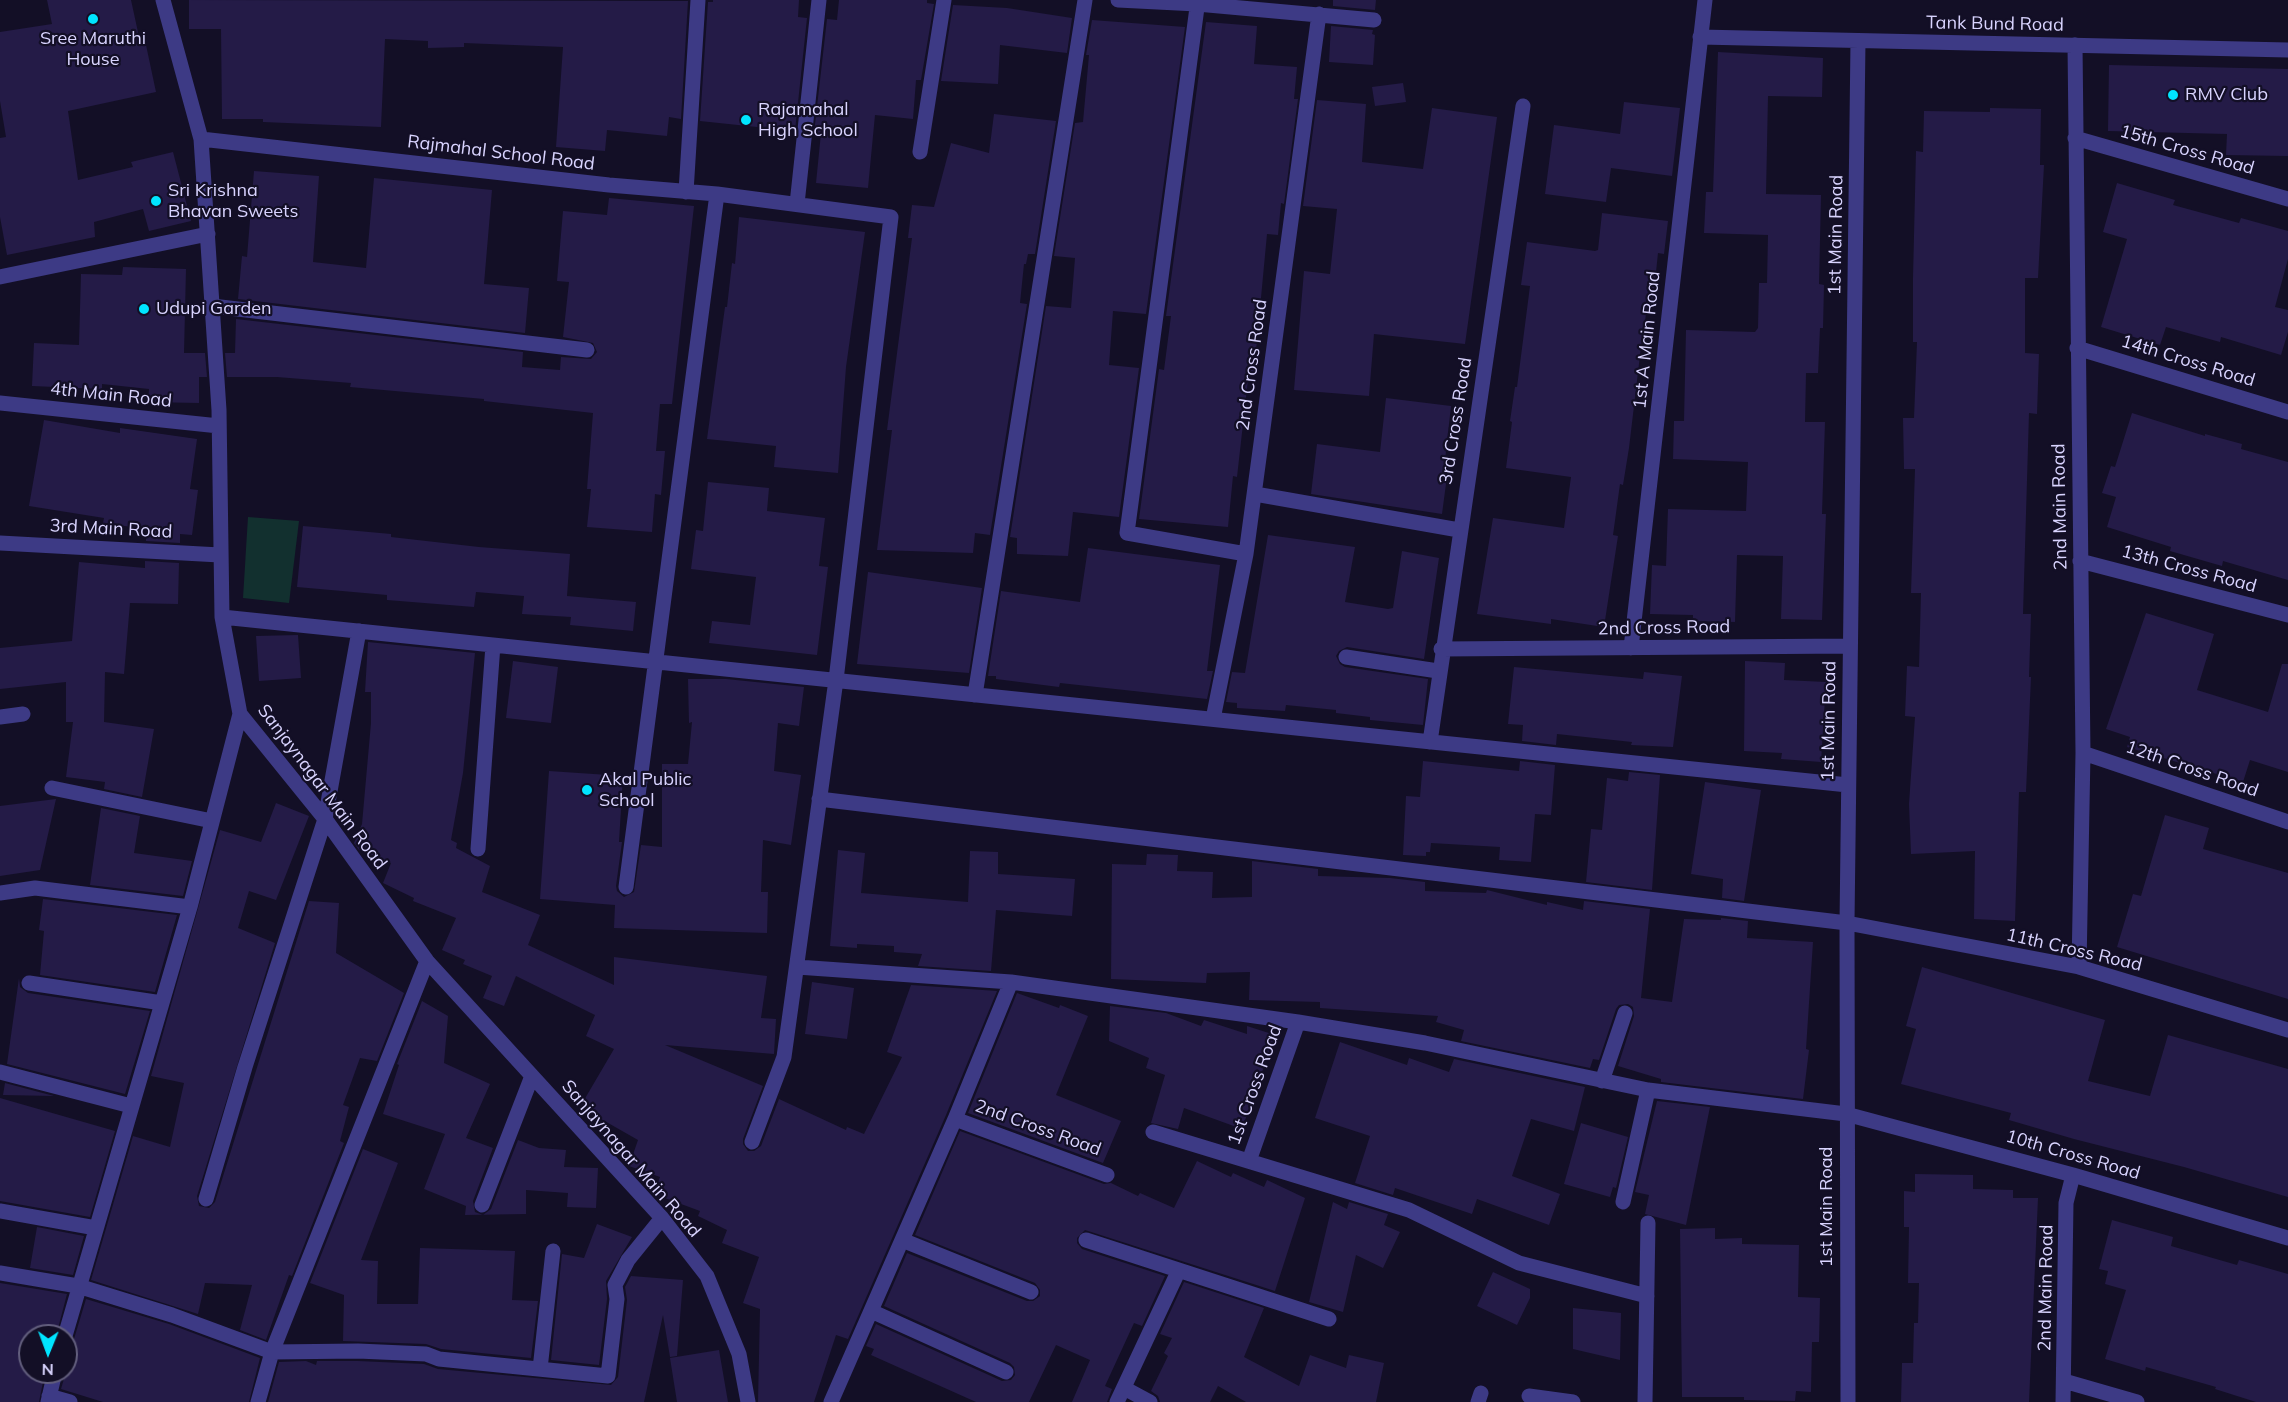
<!DOCTYPE html>
<html>
<head>
<meta charset="utf-8">
<style>
	body { margin:0 }
	#map { position:relative; width:2288px; height:1402px; overflow:hidden; background:#130f26; font-family:Mulish,sans-serif }
	canvas { display:block }
	.north { position:absolute; left:18px; top:1324px; width:60px; height:60px; box-sizing:border-box; background:#130f26; border:2px solid #625e7d; border-radius:50%; rotate:181deg; font-size:16px; font-weight:700; line-height:24px; text-align:center; color:#d9d4ff }
	.north::after { content:''; display:block; margin:auto; width:21px; height:27px; background:#00e5ff; clip-path:polygon(50% 0,100% 100%,50% 72%,0 100%) }
</style>
</head>
<body>
<div id="map">
<canvas width="2288" height="1402"></canvas>
<div class="north">N</div>
</div>
<script>
const g = document.querySelector('canvas').getContext('2d');
g.lineJoin = 'round';
function paint(path, color) {
  g.fillStyle = color;
  g.fill(path, 'evenodd');
}
function strokePath(path, color, width, dash) {
  g.strokeStyle = color;
  g.lineWidth = width;
  g.lineCap = dash ? 'butt' : 'round';
  g.setLineDash(dash || []);
  g.stroke(path);
}
function drawText(font, color, halo, rows, align = 'center') {
  g.font = font + ' Mulish,sans-serif';
  g.lineWidth = 4.5;
  g.setLineDash([]);
  g.textBaseline = 'middle';
  g.strokeStyle = halo;
  g.fillStyle = color;
  for (const [text, x, y, turn = 0] of rows) {
    g.save();
    g.translate(x, y);
    g.rotate((+turn || 0) * Math.PI / 180);
    g.textAlign = isNaN(turn) ? turn : align;
    if (halo) g.strokeText(text, 0, 0);
    g.fillText(text, 0, 0);
    g.restore();
  }
}
paint(new Path2D(`
	M248 517 299 521 289 603 243 598Z`), '#12302f');
paint(new Path2D(`
	M47 0H131L141 46 146 45 156 92 68 111 78 180 133 167 131 162 173 152 191 221 149 231 143 209 94 222 95 237 7 255 0 217V138L6 137 0 101V32L52 24Z
	M189 0 688 1 681 119 669 117 667 136 607 130 605 151 556 147 563 47 464 43V47L428 48V41L385 39 381 127 263 122V119H222L221 29H189Z
	M713 0H799L798 17 807 18 795 131 700 121 708 2H713Z
	M839 0H927V3L934 4 921 80H916L913 119 875 115 868 188 816 183 821 133H814L827 19 837 20Z
	M1333 0H1376L1375 10 1333 6Z
	M953 5 1007 8 1072 18 1067 53 1000 45 998 84 941 81Z
	M1092 20 1185 27 1146 314 1113 311 1109 365 1139 368 1119 517 1073 512 1068 556 1017 554V538L1010 537 1046 306 1071 308 1075 258 1054 256 1075 123 1083 122 1089 55H1086Z
	M1206 22 1257 26 1254 64 1297 67 1294 99H1298L1284 204 1281 203 1278 235 1267 234 1254 372 1249 371 1237 477 1233 476 1228 527 1139 519 1159 369 1164 370 1171 316H1166Z
	M1331 26 1373 30 1372 34 1375 35 1373 65 1329 62Z
	M1718 52 1823 58 1822 97 1768 96 1766 194 1821 195 1819 284 1824 285 1823 328H1820L1818 373H1806L1805 422H1825L1822 514H1826L1822 620 1781 619 1783 556 1737 555 1735 622 1693 621V615L1650 614 1652 565 1666 566 1668 509 1746 511 1748 462 1673 459 1674 421H1684L1686 330 1755 332 1758 328 1759 283H1767L1768 235 1704 233 1706 192H1713Z
	M2109 65 2288 69V156L2226 155 2227 134 2108 131Z
	M1403 83 1406 102 1375 106 1372 87Z
	M1317 100 1366 104 1362 162 1423 169 1432 108 1497 117 1465 344 1374 334 1369 396 1294 390 1304 271 1330 274 1337 209 1303 206Z
	M1624 102 1680 108 1672 176 1611 168 1606 202 1545 194 1554 125 1620 134Z
	M1990 108 2041 109 2040 165H2044L2038 278H2025V353L2039 354 2037 414 2029 413 2023 614H2031L2029 677H2031L2026 792H2019L2015 921 1974 919 1975 851 1911 854 1909 804 1915 717 1905 716 1907 666 1919 667 1921 593H1911L1915 469H1904L1903 418H1914L1917 342H1913V278L1916 151 1923 152 1924 111 1990 112Z
	M994 114 1056 121 1035 254H1028L1026 264H1024L1020 303 1027 304 990 535 975 533 973 553 877 550 892 430H887L912 238H908L912 205 934 207 951 143 989 153Z
	M254 171 319 176 313 262 366 268 374 178 492 190 484 284 529 288 525 333 238 299 242 256 247 257Z
	M2117 183 2175 200 2173 205 2239 223 2241 218 2288 231V259L2275 307 2288 310V332L2281 355 2221 337 2220 342 2166 327 2160 345 2101 327 2127 239 2103 232Z
	M609 198 694 206 672 404H660L656 451H665L661 495 655 494 652 532 587 527 591 489H587L593 413 484 401V399L350 387 351 383 277 377H227L225 353H235L236 319 523 352 522 367 560 370 561 357 591 359 597 352 593 343 563 337 569 282 557 281 563 211 607 215Z
	M1602 213 1668 221 1664 254 1658 253 1653 301H1648L1641 347 1629 448 1623 485 1620 484 1613 535 1618 536 1604 627 1551 619V624L1477 614 1493 518 1564 528 1571 477 1506 468 1512 422 1510 421 1515 387H1517L1530 286 1521 285 1527 242 1595 251 1598 250Z
	M739 217 865 232 846 367 838 473 774 467 776 446 707 439 725 307H727L732 263 735 264Z
	M123 267 186 269 184 353H205L207 377H199V403L148 402 149 389 102 384V389L32 386 34 343 79 345 81 274 122 275Z
	M1386 398 1451 406 1445 460 1449 461 1442 514 1311 494 1317 444 1380 452Z
	M2132 413 2205 436V434L2242 444 2241 449 2288 462V580L2223 561 2222 566 2170 551 2171 547 2107 527 2116 497 2102 493 2111 466 2115 467Z
	M44 420 120 433V428L197 439 190 489 198 490 192 535 180 534V543L146 541V529L103 523 104 518 29 506Z
	M708 482 769 488 767 511 825 518 819 566 828 567 817 655 709 643 712 621 750 625 756 577 691 569 696 530 703 531Z
	M303 526 391 534V537L479 547 570 554 567 596 636 602 633 631 570 625 571 617 522 614 524 596 476 592 474 607 387 600V595L297 587Z
	M1268 535 1355 547 1345 602 1388 609 1393 608 1402 551 1439 558 1424 659 1347 647 1339 651 1336 656 1340 664 1345 667 1428 679 1423 725 1370 720V717L1336 713V710L1286 705 1285 711 1237 708V703L1226 702 1232 672 1245 673Z
	M1088 548 1220 565 1207 671H1213L1207 699 1060 683 1059 687 996 679V676H988L1001 591 1080 602Z
	M145 561 179 563 178 604 130 603 124 674 105 672 104 722 154 729 142 797 104 789 105 782 66 777 73 722H66V682L0 689V648L72 641 79 562 145 568Z
	M868 572 982 588 969 673 857 664Z
	M2146 613 2214 634 2197 690 2268 712 2282 664H2288V772L2250 760 2243 782 2127 747 2130 737 2106 729Z
	M298 635 301 678 259 681 256 636Z
	M368 642 475 653 463 773 451 840 457 843 456 848 490 866 482 892 540 915 528 945 614 985V957L767 976 761 1018 776 1019 774 1054 665 1045 763 1086 743 1139V1144L748 1151H754L761 1146 779 1099 846 1130 847 1127 864 1134 902 1057 887 1052 911 985 997 991 946 1115 848 1339 836 1335 814 1402H758L760 1309 743 1303 759 1257 722 1243 727 1230 698 1216 700 1211 654 1194 660 1177 629 1166 638 1140 580 1107 614 1049 586 1036 595 1015 516 976 504 1006 483 998 492 976 463 964 465 960 442 950 456 918 413 901 414 898 383 883 391 863 359 850 354 843 362 824 371 723V692H365Z
	M513 661 558 667 551 723 506 718Z
	M1745 661 1785 663 1784 680 1826 682 1821 762 1781 759 1782 753 1744 751Z
	M1514 667 1643 679 1644 672 1682 676 1673 747 1631 745 1632 742 1557 734 1556 745 1522 741 1523 725 1508 724Z
	M688 679H726L804 687 799 726 778 723 774 771 801 775 791 845 763 840 761 892H768L767 933 614 928 615 905 540 899 549 771 623 776 619 842H622L616 886 617 891 624 897 634 892 641 845 662 847V764H688L692 722 689 723Z
	M1423 761 1519 771 1520 761 1555 765 1551 815 1535 814 1531 862 1499 860 1500 847 1431 843 1430 852H1426V856L1403 855 1406 796 1420 797Z
	M1629 772 1660 775 1652 890 1586 882 1591 829 1602 830 1607 778 1628 781Z
	M1705 782 1761 790 1744 901 1722 898 1723 879 1691 874Z
	M56 799 40 870 0 876V806Z
	M276 803 309 816 276 900 249 891 238 928 275 943 197 1196 199 1206 209 1208 215 1202 309 901 339 903 336 953 404 993 377 1061 360 1058 343 1105 349 1107 340 1141 344 1143 292 1276 289 1275 266 1340 240 1330 252 1285 205 1283 198 1314 91 1280 133 1136 170 1147 184 1083 151 1076 220 830 261 842Z
	M101 808 140 816 134 853 192 861 183 896 90 885Z
	M2165 815 2209 828 2203 849 2288 873V999L2117 947 2133 894 2141 896Z
	M838 850 865 853 861 893 968 902 970 851 998 852V874L1075 879 1072 916 996 910 991 971 918 966 922 954 894 952V946L857 944V948L830 946Z
	M1147 854 1178 855 1177 871 1213 872 1212 898 1252 897V861L1318 869V876L1390 878 1425 882V891L1486 893 1487 890 1547 905V902L1583 910 1584 901 1650 909 1641 998 1672 1002 1684 919 1721 920V918L1748 921 1747 938 1813 942 1806 1049 1809 1050 1803 1099 1661 1082V1079L1618 1066 1634 1016 1633 1007 1628 1004 1619 1005 1616 1009 1599 1060 1593 1059 1590 1068 1461 1041 1464 1030 1436 1022 1438 1016 1320 1008V1002L1249 1000 1250 972 1207 973 1206 983 1111 979 1112 864 1146 865Z
	M43 899 177 915 155 992 40 975 44 931 39 930Z
	M1922 967 2105 1020 2088 1081 2150 1096 2168 1035 2288 1069V1197L2184 1167 2074 1139 2009 1120 2011 1113 1901 1084 1916 1029 1906 1026Z
	M19 978 20 987 28 993 150 1011 125 1094 7 1064Z
	M812 982 854 988 847 1039 805 1034Z
	M1017 993 1059 1008 1060 1005 1088 1016 1056 1095 1121 1121 1103 1163 968 1113Z
	M422 1001 448 1016 444 1063 490 1084 466 1138 493 1148 473 1201 475 1212 483 1215 491 1209 518 1140 539 1148 566 1150 564 1167 598 1168 596 1208 567 1207 568 1193 526 1190V1214L465 1215 466 1206 424 1189 445 1134 383 1114 399 1065 397 1064Z
	M1110 1006 1166 1013 1201 1026 1204 1020 1247 1034V1026L1275 1035 1242 1129 1184 1108 1178 1129 1151 1123 1165 1075 1146 1068 1149 1058 1109 1041Z
	M1340 1042 1407 1065 1409 1058 1449 1072 1454 1059 1585 1087 1574 1131 1531 1119 1512 1176 1560 1194 1549 1225 1477 1199 1472 1214 1395 1188 1393 1195 1355 1183 1370 1136 1315 1118Z
	M5 1083 54 1096 3 1095Z
	M0 1098 115 1131 90 1217 0 1201Z
	M1657 1101 1710 1107 1686 1225 1645 1214 1649 1195 1635 1192Z
	M1581 1123 1628 1137 1616 1188 1613 1187 1610 1197 1564 1184Z
	M960 1131 1104 1184 1111 1183 1138 1196 1140 1193 1174 1208 1197 1161 1231 1177 1233 1173 1264 1187 1267 1180 1305 1198 1275 1291 1085 1230 1077 1238V1243L1082 1249 1165 1276 1142 1326 1134 1323 1105 1386 1112 1389 1107 1402H1072L1090 1360 1056 1345 1029 1402H976L871 1355 874 1349 866 1346 876 1324 1002 1381 1011 1380 1015 1375 1014 1367 1010 1363 884 1306 907 1253 1027 1301H1033L1040 1296V1290L1035 1283 915 1235Z
	M363 1149 398 1163 361 1260 378 1261 377 1304H418L420 1248 515 1251 512 1300 538 1301 531 1358 441 1349 426 1344 343 1341 344 1295 310 1283Z
	M1915 1174 1973 1175V1189L2013 1190V1198H2038L2029 1402H1901L1902 1363H1913L1914 1323H1918L1919 1283H1908L1909 1227H1904V1191L1915 1192Z
	M1333 1202 1347 1209 1349 1202 1388 1214 1384 1225 1400 1232 1383 1268 1356 1255 1343 1312 1309 1302Z
	M2112 1220 2173 1237 2171 1246 2237 1265 2239 1260 2288 1274V1402H2256L2215 1389 2216 1387 2146 1367 2145 1371 2105 1359 2126 1290 2105 1284 2108 1271 2099 1269Z
	M597 1224 632 1237 606 1281 607 1299 599 1365 551 1360 562 1254 584 1258Z
	M37 1227 84 1236 73 1275 30 1268Z
	M1715 1228V1239L1742 1238V1244L1799 1245 1798 1297 1820 1298 1819 1342H1812L1811 1392 1796 1391 1795 1401 1744 1400V1397H1682L1680 1229Z
	M1493 1272 1530 1289V1298L1517 1325 1477 1306Z
	M631 1276 683 1280 677 1356 670 1357 663 1315 644 1402H268L279 1362 306 1361 316 1365 317 1361H358L424 1364 438 1369 611 1385 618 1377 627 1300 625 1287Z
	M1184 1282 1264 1308 1244 1357 1299 1386 1310 1355 1346 1368 1349 1355 1384 1363 1376 1402H1246L1218 1386 1210 1402H1160L1158 1396 1151 1391 1168 1356 1164 1353 1172 1338 1160 1334Z
	M0 1283 67 1294 56 1336H30V1372H45L39 1402H0Z
	M86 1299 169 1324 260 1358 249 1402H103L61 1389 66 1372V1346L74 1339Z
	M1573 1308 1621 1313 1620 1360 1573 1349Z
	M719 1350 728 1402H677L670 1358Z`), '#241b47');
strokePath(new Path2D(`
	M163 0 201 139 219 410 222 617 240 714 325 819 427 961 662 1218 707 1276 739 1354 748 1402
	M1118 0 1197 4 1374 20
	M1198 0 1127 533 1246 554
	M1700 37 2288 50
	M2075 45 2083 753 2079 967
	M2075 138 2288 199
	M201 139 609 185 717 194 891 217 836 680 784 1057 752 1142
	M920 152 944 0
	M686 192 698 0
	M797 204 819 0
	M0 277 208 234
	M212 306 587 350
	M2077 348 2288 412
	M0 403 219 426
	M1255 494 1459 530
	M0 543 220 555
	M2080 561 2288 615
	M222 617 1848 785
	M1631 648 1705 0
	M1441 649 1850 646
	M1346 657 1438 671
	M975 695 1085 0
	M0 717 23 714
	M1213 719 1246 554 1319 14
	M1430 742 1523 106
	M2083 753 2288 822
	M52 788 212 821
	M819 799 1847 923 2079 967 2288 1030
	M478 849 493 645
	M626 887 717 194
	M0 893 35 888 190 907
	M797 967 1011 982 1298 1022 1425 1043 1648 1090 1846 1114 2073 1175 2288 1238
	M29 983 162 1003
	M0 1072 131 1106
	M1602 1081 1625 1013
	M955 1119 1107 1175
	M1153 1132 1409 1210 1519 1263 1647 1296
	M1249 1161 1298 1022
	M206 1199 245 1067 325 819 359 631
	M1623 1202 1648 1090
	M482 1205 532 1076
	M0 1211 96 1228
	M902 1240 1031 1292
	M1086 1240 1329 1319
	M0 1273 78 1286 172 1315 272 1352 358 1351 426 1354 439 1359 608 1376 617 1299 615 1285 628 1260 662 1218
	M871 1311 1006 1372
	M65 1336 190 907 240 714
	M540 1369 553 1251
	M2064 1381 2137 1402
	M1124 1388 1150 1402
	M49 1396 70 1402
	M1529 1396 1573 1402
	M48 1402 55 1372
	M258 1402 272 1352 427 961
	M831 1402 955 1119 1011 982
	M1117 1402 1178 1272
	M1478 1402 1481 1393
	M1645 1402 1648 1223
	M1848 1402 1847 923 1858 41
	M2063 1402 2066 1203 2073 1175`), '#3d3a85', 15);
for (const [x, y, r, color] of [
	[93,19,6,"#00e5ff"],
	[2173,95,6,"#00e5ff"],
	[746,120,6,"#00e5ff"],
	[156,201,6,"#00e5ff"],
	[144,309,6,"#00e5ff"],
	[587,790,6,"#00e5ff"]
]) {
  const dot = new Path2D();
  dot.arc(x, y, r, 0, 2 * Math.PI);
  g.fillStyle = color;
  g.fill(dot);
  strokePath(dot, '#130f26', 2);
}
drawText('18px', '#d9d4ff', '#130f26', [
	["Tank Bund Road",1995,24,1],
	["15th Cross Road",2187,150,16],
	["Rajmahal School Road",501,153,7],
	["1st Main Road",1836,235,-89],
	["1st A Main Road",1647,340,-84],
	["14th Cross Road",2188,361,17],
	["2nd Cross Road",1252,365,-82],
	["4th Main Road",111,395,6],
	["3rd Cross Road",1456,421,-81],
	["2nd Main Road",2060,507,-91],
	["3rd Main Road",111,529,3],
	["13th Cross Road",2189,569,15],
	["2nd Cross Road",1664,628,-1],
	["1st Main Road",1829,721,-89],
	["12th Cross Road",2192,769,19],
	["Sanjaynagar Main Road",322,787,53],
	["11th Cross Road",2074,950,13],
	["1st Cross Road",1255,1085,-70],
	["2nd Cross Road",1038,1128,20],
	["10th Cross Road",2073,1155,16],
	["Sanjaynagar Main Road",631,1159,49],
	["1st Main Road",1827,1207,-90],
	["2nd Main Road",2046,1288,-89]
]);
drawText('18px', '#d9d4ff', '#130f26', [
	["Sree Maruthi",93,39,"center"],
	["House",93,60,"center"],
	["RMV Club",2185,95],
	["Rajamahal",758,110],
	["High School",758,131],
	["Sri Krishna",168,191],
	["Bhavan Sweets",168,212],
	["Udupi Garden",156,309],
	["Akal Public",599,780],
	["School",599,801]
], 'left');
</script>
</body>
</html>
